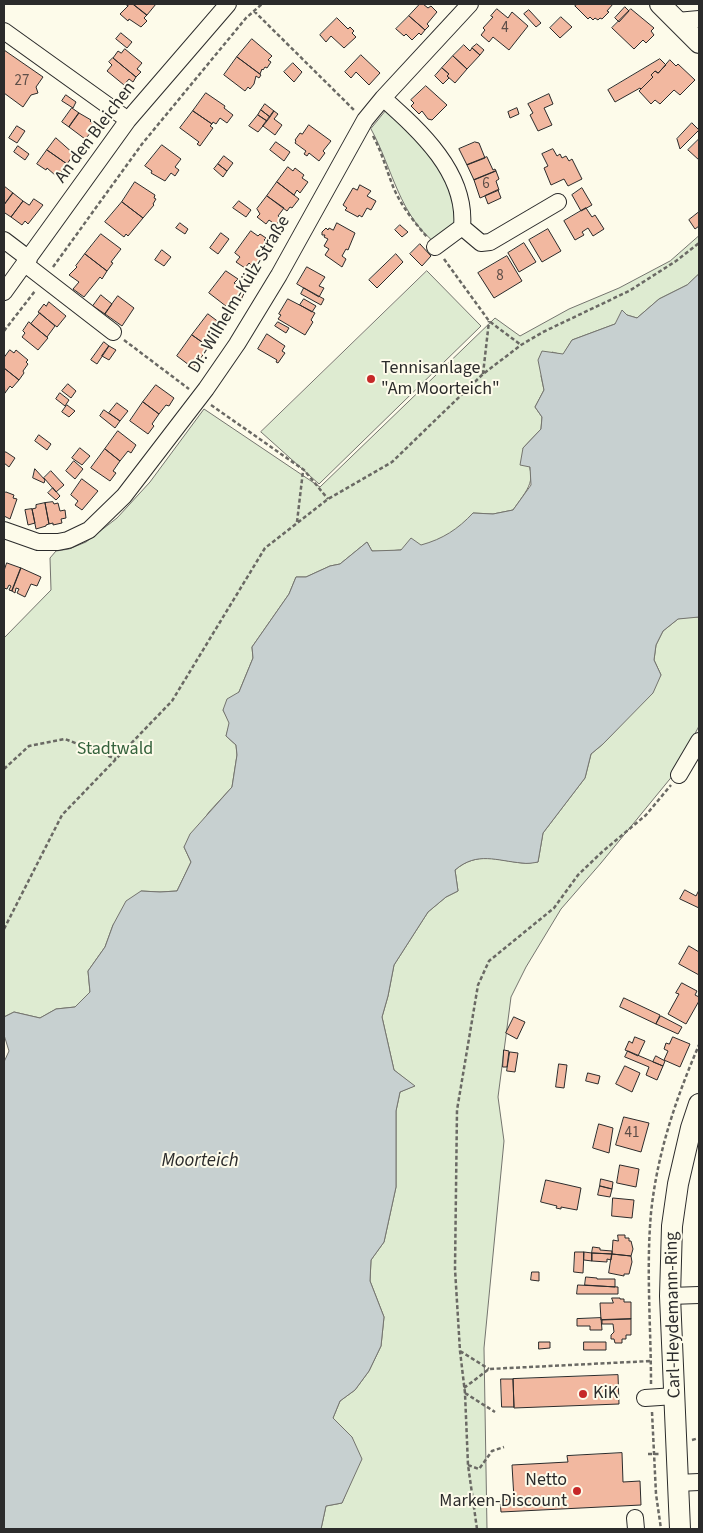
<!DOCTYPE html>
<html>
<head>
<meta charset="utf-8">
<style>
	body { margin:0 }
	#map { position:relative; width:703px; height:1533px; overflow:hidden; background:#fdfbea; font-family:"Source Sans 3",sans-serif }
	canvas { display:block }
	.frame { position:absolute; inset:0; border:5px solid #2b2b2b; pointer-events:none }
</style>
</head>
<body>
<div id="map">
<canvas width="703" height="1533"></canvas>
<div class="frame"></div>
</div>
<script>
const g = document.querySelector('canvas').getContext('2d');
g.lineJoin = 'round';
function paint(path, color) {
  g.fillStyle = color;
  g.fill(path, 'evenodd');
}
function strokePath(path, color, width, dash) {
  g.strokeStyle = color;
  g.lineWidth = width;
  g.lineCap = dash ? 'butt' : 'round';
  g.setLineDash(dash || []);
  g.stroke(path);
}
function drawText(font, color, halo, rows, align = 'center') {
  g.font = font + ' "Source Sans 3",sans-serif';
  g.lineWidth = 4;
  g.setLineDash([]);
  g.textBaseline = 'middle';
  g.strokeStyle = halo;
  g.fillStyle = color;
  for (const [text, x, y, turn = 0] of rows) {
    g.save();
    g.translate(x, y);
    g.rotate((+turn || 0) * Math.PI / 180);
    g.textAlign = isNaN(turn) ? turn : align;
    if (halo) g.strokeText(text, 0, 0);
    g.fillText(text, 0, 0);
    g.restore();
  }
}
const green = new Path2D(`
	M389 107 440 159 462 214 437 244C400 218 392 167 371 129Z
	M699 236V274L687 285 659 299 637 318 627 315 615 324 572 340 563 355 552 352 541 376 544 390 535 407 542 417 541 429 523 448C536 481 533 482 513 510L493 514 473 513C468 519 462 526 456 530 431 547 401 552 372 551L367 542 340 564 330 566 306 577H296L289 594 252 647 253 658 239 692 223 710 230 723 226 736 236 745 237 755 232 787 209 812 184 847 191 862 177 891 160 892 141 891 113 925 105 947 88 971 90 992 75 1007 56 1009 40 1018 14 1012 4 1017V638L51 590 50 558 56 551 69 549 86 542 117 518 150 482 204 409 320 487 495 318 520 336 569 309 619 288 670 261Z
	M427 271 481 326 319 484 261 432Z
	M690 617H699V726L674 774 601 863 561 909 526 967 511 997 498 1097 504 1141 484 1348 487 1529H321L326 1506 342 1503 351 1481 352 1437 333 1418 340 1401 355 1390 369 1371 381 1346 384 1317 370 1281 371 1260 384 1242 396 1187V1111L400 1092 414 1086 394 1070 382 1017 388 996 394 965 428 912 446 897 458 891 455 870C478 851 496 860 522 863 527 864 533 862 538 862L543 833 585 778 591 754 603 744 632 713 661 675 654 660 656 645 663 631 678 619Z`);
paint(green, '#deebd1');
strokePath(green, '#74746e', 1);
const water = new Path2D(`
	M699 274V617L678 619 663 631 656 645 654 660 661 675 653 693 603 744 591 754 585 778 543 833 538 862C533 863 527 864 522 863 497 861 477 851 455 870L458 891 446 897 428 912 394 965 388 996 382 1017 394 1070 415 1086 400 1092 396 1111V1187L384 1242 371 1260 370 1281 384 1317 381 1346 369 1371 355 1390 340 1401 333 1418 352 1437 362 1459 342 1503 326 1506 321 1529H4V1062L9 1051 4 1035V1017L14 1012 40 1018 56 1009 75 1007 90 992 88 971 105 947 113 925 126 901 141 891 160 892 177 891 191 862 184 847 190 834 232 787 237 755 236 745 226 736 229 723 223 710 227 699 239 692 253 658 252 647 289 594 296 577H306L330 566 340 564 367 542 372 551 401 550 411 538 421 545C443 539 458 529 473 513L493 514 513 510 531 485 530 467 520 465 523 448 541 429 542 417 535 407 544 390 538 360 542 351 563 354 572 340 615 324 622 310 627 315 637 318 659 299 687 285Z`);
paint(water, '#c7d0d0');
strokePath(water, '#74746e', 1);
const building = new Path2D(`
	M125 4H133L147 15 144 18 147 21 141 27 129 19 128 21 120 14 128 6Z
	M133 4H156L147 15Z
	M420 4H423L428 8 431 6 437 12 427 24 429 26 425 30 409 16Z
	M578 4H613L607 11 609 12 602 19 600 18 598 20 595 18 593 20 590 17 588 19 575 6Z
	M625 7 629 11 619 22 615 18Z
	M497 9 508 18 512 12 528 26 509 50 493 37 489 42 481 35 485 30 483 28 493 17 491 16Z
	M631 9 654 28 651 31 654 35 646 43 643 40 634 49 612 28Z
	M529 10 541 23 536 27 524 14Z
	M409 16 425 30 421 35 419 33 412 40 406 34 404 36 396 29Z
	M561 17 572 27 560 38 550 28Z
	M337 18 348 29 350 27 354 31 352 33 356 37 344 48 331 36 326 42 320 35Z
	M121 33 132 42 127 48 116 39Z
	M252 39 272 56 268 60 271 62 267 68 265 67 263 70 262 69 260 74 237 57Z
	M477 44 484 50 480 55 472 48Z
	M464 45 470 51 472 48 480 55 467 69 453 56Z
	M125 49 142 63 137 69 141 72 136 77 113 58 118 51 121 53Z
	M4 50 43 77 36 87 38 93 31 95 23 107 4 93Z
	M361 55 380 73 369 85 356 72 351 78 345 72Z
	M453 56 467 69 455 83 447 76 449 74 442 68Z
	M237 57 261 75 259 78 256 76 254 84 250 89 248 87 245 91 224 75Z
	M113 58 136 77 133 82 129 79 124 85 107 71 112 65 109 62Z
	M660 59 666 65 658 73 655 71 651 75 653 77 641 89 640 88 615 102 608 90Z
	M670 60 676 66 678 64 695 80 680 95 674 90 660 104 655 100 651 104 639 91 653 77 651 75 655 71 658 73Z
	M293 63 302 72 294 82 284 72Z
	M442 68 449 74 447 76 449 78 443 84 435 76Z
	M426 86 447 105 432 120 428 119 422 111 419 114 411 106 414 103 411 100Z
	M206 93 225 106 224 108 233 115 227 123 220 118 216 124 213 122 212 124 193 111Z
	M549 94 553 104 544 108 552 125 538 131 530 115 533 113 528 104Z
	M66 95 76 102 73 108 62 101Z
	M265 104 274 111 270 117 261 110Z
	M72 108 79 113 69 127 62 122Z
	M517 108 519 114 510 118 508 112Z
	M261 110 270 117 267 121 258 115Z
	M193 111 212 124 210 126 213 128 200 146 197 144 199 142 180 128Z
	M274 111 278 114 274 119 282 125 275 135 263 126Z
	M79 113 91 120 90 121 96 127 85 139 69 127Z
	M258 115 267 121 258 132 249 126Z
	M692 123 699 130 680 149 677 139Z
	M309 125 331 141 323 151 325 153 319 161 309 153 307 156 304 154 306 151 295 143 296 141 295 140 300 133 302 134Z
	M17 126 25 131 17 143 9 138Z
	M56 138 74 154 67 164 47 150Z
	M699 139V160L688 150Z
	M276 142 290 152 284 161 270 150Z
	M475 142 479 143 485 158 467 165 459 149Z
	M162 145 181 159 175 167 179 170 175 176 171 173 165 181 151 173 152 171 145 166Z
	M18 146 29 154 25 160 14 152Z
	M553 149 557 156 560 154 562 158 566 156 569 161 572 159 582 179 568 186 564 179 551 185 544 168 548 166 542 154Z
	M47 150 67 164 59 175 56 173 55 175 47 168 46 170 37 164Z
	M224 156 233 163 227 171 218 164Z
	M487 157 493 170 495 169 496 171 474 180 467 165Z
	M218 164 227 171 223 177 214 169Z
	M288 167 293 171 295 168 304 175 302 178 308 182 300 193 297 190 294 195 277 182Z
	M496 171 499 179 496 181 499 190 480 198 474 180Z
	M135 182 155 195 154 198 156 199 153 204 154 205 143 218 122 202Z
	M277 182 299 199 292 208 290 207 287 211 267 196Z
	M360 185 371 191 367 196 376 201 371 210 367 208 362 217 359 215 358 217 345 210 347 208 343 205 353 188 357 190Z
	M4 186 13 193 4 205Z
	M582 188 592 205 581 211 572 195Z
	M498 190 501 198 488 204 485 196Z
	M13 193 23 201 11 217 5 213 4 215V205Z
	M267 196 284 208 278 216 281 218 276 225 269 220 266 224 257 217 260 214 257 209Z
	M34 199 43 205 28 224 25 221 22 225 11 217 23 201 29 205Z
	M239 201 251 210 246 217 233 208Z
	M122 202 143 218 128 236 126 234 124 237 105 222Z
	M586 208 592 217 595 215 604 229 593 236 588 228 582 232 584 235 575 240 564 221Z
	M699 212V226L695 229 689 220Z
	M180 223 188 229 185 234 176 228Z
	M337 223 355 233 348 250 346 249 342 256 346 259 342 267 325 255 329 249 324 246 328 239 324 237 325 235H322V232L326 228 328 230 329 228 333 230Z
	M400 225 408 232 402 237 395 230Z
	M548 229 561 251 542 262 529 240Z
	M251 231 258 236 260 234 266 238 264 240 271 245 262 262 259 260 254 268 249 263 245 268 236 262 240 257 235 253Z
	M221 233 229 239 218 254 210 248Z
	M101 234 121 249 111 262 113 263 107 271 85 254Z
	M524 243 536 262 519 272 508 253Z
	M420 244 431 256 422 266 410 254Z
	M162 250 171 257 164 266 155 260Z
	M85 254 107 271 102 279 100 277 84 297 73 289 79 282 69 275 77 267 76 266Z
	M396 254 403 262 377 288 369 280Z
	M507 256 522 281 494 298 478 273Z
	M307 267 325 277 319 286 324 288 319 297 297 284Z
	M226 271 238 279 234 283 245 291 241 300 239 299 237 302 238 303 231 310 209 293Z
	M304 288 324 299 321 305 301 294Z
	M101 295 112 304 105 314 93 306Z
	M118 296 134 308 122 326 105 314Z
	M288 299 315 313 311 320 313 322 305 335 278 319 281 315 279 314Z
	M304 299 316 306 312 312 300 305Z
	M49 302 66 316 57 327 38 312 44 304 46 306Z
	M40 313 55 326 47 337 31 324Z
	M208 314 224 326 209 347 192 335Z
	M29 322 48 338 38 350 22 337 25 333 23 331Z
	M278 322 289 328 286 333 275 326Z
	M267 334 285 346 282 351 285 353 278 363 276 362 277 360 258 349Z
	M192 335 209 347 193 368 177 356Z
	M104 342 109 346 97 364 91 360Z
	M109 346 116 350 109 360 102 356Z
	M10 350 14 353 16 350 28 360 26 362 28 364 23 371 24 373 19 380 4 368V358Z
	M4 368 19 380 12 388 10 386 5 393Z
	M68 384 76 391 71 398 62 391Z
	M156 385 174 398 169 406 166 405 159 414 143 402Z
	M60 393 69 400 65 406 56 399Z
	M143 402 159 414 152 424 154 426 148 434 130 421Z
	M117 403 128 411 120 421 109 413Z
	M67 405 75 411 69 417 62 412Z
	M104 410 120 421 115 428 100 416Z
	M118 431 136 445 131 453 128 451 120 461 105 449Z
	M39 435 51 444 47 450 35 441Z
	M80 448 90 456 82 465 72 458Z
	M105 449 120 461 113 471 116 473 110 481 91 468Z
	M4 452H6L15 458 9 467 4 463Z
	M74 461 83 469 75 479 66 471Z
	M35 469 45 480 44 483 33 478Z
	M51 471 64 485 56 492 44 478Z
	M82 479 98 491 82 510 75 505 78 501 71 495Z
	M53 488 60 496 56 500 48 493Z
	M6 492 14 495 13 498 17 499 10 519 4 516V494Z
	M53 502 54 504 58 503 60 511 65 510 66 518 61 519 62 523 53 525V523L49 524 45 503Z
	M45 503 49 524 46 525V526L36 529 32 509 36 508V505Z
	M32 509 35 523 28 525 25 510Z
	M7 563 21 568 12 591 9 590 11 586 9 585 7 589 4 588V571Z
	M21 568 41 577 37 586 31 584 25 597 17 593 19 589 16 588 15 593 12 591Z
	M685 890 696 896 699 890V908L680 899Z
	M689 946 699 952V975L679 964Z
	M682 983 697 991 695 995 699 997V1001L686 1024 668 1014 679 994 676 993Z
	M624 998 660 1015 656 1024 620 1007Z
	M661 1016 682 1027 678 1034 656 1024Z
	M514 1017 525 1022 517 1039 506 1033Z
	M635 1037 645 1041 638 1056 625 1050 629 1041 632 1043Z
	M673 1037 690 1044 680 1067 664 1060 668 1051 664 1049 666 1043 669 1044Z
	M504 1050 509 1051 507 1067H503Z
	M628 1051 663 1066 657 1080 646 1075 649 1067 625 1057Z
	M510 1052 518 1053 515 1072 507 1071Z
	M656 1056 665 1061 663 1066 653 1062Z
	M559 1064 567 1065 564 1088 556 1087Z
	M625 1066 640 1073 632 1092 616 1084Z
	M588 1073 600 1076 598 1084 586 1081Z
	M624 1117 649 1123 641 1152 616 1145Z
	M599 1124 613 1128 609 1153 593 1148Z
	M620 1165 639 1169 636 1187 617 1183Z
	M601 1179 613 1182 612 1189 600 1186Z
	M546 1180 581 1188 577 1210 561 1207V1209L556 1208 557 1206 541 1202Z
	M600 1186 612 1189 610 1197 598 1195Z
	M613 1198 634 1200 632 1218 612 1216Z
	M618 1235H625V1238H629V1241H631L633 1249 631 1256 612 1254 613 1240 618 1241Z
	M593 1247 600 1248V1250L612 1251V1254L592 1253Z
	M575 1252H584L583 1273 574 1272Z
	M584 1252 592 1253V1261L584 1260Z
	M592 1253 612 1254 611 1260 607 1259V1262L592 1261Z
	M612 1254 631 1256 632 1262 629 1274H624V1276L609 1273Z
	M532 1272H539V1281L531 1280Z
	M586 1277 597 1278V1279H615V1287L585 1285Z
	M578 1285 618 1287V1294H577Z
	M612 1298H620V1299H624V1302H631V1319L601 1320 600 1303H613Z
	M601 1318 602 1330H590V1326H577V1319Z
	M631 1319V1335H626V1339H622V1343H615L614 1339H611V1335L614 1332 613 1324H602V1320Z
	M539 1342H550V1348L539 1349Z
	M584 1342H606V1350H584Z
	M618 1375 619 1404 514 1408 513 1379Z
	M501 1379H513L514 1407H502Z
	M622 1453 623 1482 640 1481 641 1505 501 1512 500 1500 514 1499 512 1465 568 1462 567 1456Z`);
paint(building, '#f2b8a0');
strokePath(building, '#2b2b2b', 1);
const minor = new Path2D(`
	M677 21 699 19
	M4 31 128 120
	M383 98C420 131 467 173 462 227L435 247
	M462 227 481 243 490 242 558 202
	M4 240 29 259
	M25 264 113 332
	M4 292 128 120 228 4
	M4 530 38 542H58L68 540 89 530 124 496 206 389 237 344 279 275 365 120 383 98 470 4
	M679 775 699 741
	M670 1296 699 1295
	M645 1398 675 1396
	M677 1483 699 1482
	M635 1518 636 1529`);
const major = new Path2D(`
	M660 4 699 43
	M680 1529 670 1296 672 1226 678 1184 691 1128 699 1104`);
strokePath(minor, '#2b2b2b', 18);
strokePath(major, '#2b2b2b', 22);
strokePath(new Path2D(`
	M254 11 354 110
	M373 136C383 154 387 173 395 191 403 208 415 223 427 237
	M444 259 489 321 521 345
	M53 267 142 144 246 18 262 4
	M4 331 35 291
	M124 340 189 389
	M483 374 489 321
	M211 405 304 470 328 499
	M297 522 303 471
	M4 769 29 746 65 739 116 759
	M4 929 62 815 172 701 265 548 328 499 392 462 483 374 521 345 543 332 629 291 676 261 699 243
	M460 1351 489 1369
	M651 1384C651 1327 646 1269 651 1213 657 1154 676 1098 699 1045
	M464 1388 489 1369 651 1361
	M465 1393 495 1412
	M652 1412 656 1494 661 1529
	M692 1440 699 1438
	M648 1454H661
	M468 1465 479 1469 492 1451 504 1447
	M477 1529 468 1465 465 1393 460 1351 455 1269 457 1110 478 985 489 961 554 908 578 875 602 852 646 815 671 785`), '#6a6964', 2.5, [4, 2.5]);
strokePath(minor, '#fdfbea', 16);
strokePath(major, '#fdfbea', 20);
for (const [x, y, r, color] of [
	[371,379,5,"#c62828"],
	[583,1394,5,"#c62828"],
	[577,1491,5,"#c62828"]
]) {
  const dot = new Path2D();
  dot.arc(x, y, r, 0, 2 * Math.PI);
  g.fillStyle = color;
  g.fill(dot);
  strokePath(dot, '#fdfbea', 2);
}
drawText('15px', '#5d4e48', null, [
	["4",505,29],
	["27",22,82],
	["6",486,185],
	["8",500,277],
	["41",632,1134]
]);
drawText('18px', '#2b2b2b', '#fdfbea', [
	["An den Bleichen",96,133,-53],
	["Dr.-Wilhelm-Külz-Straße",240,295,-59],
	["Carl-Heydemann-Ring",674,1315,-91]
]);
drawText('18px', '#2b2b2b', '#fdfbea', [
	["Tennisanlage",381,369],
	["\"Am Moorteich\"",381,390],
	["KiK",593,1394],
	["Netto",567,1481,"right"],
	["Marken-Discount",567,1502,"right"]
], 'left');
drawText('18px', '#34623c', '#fdfbea', [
	["Stadtwald",115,750]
]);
drawText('italic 19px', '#2b2b2b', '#fdfbea', [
	["Moorteich",200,1162]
]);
</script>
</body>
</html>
